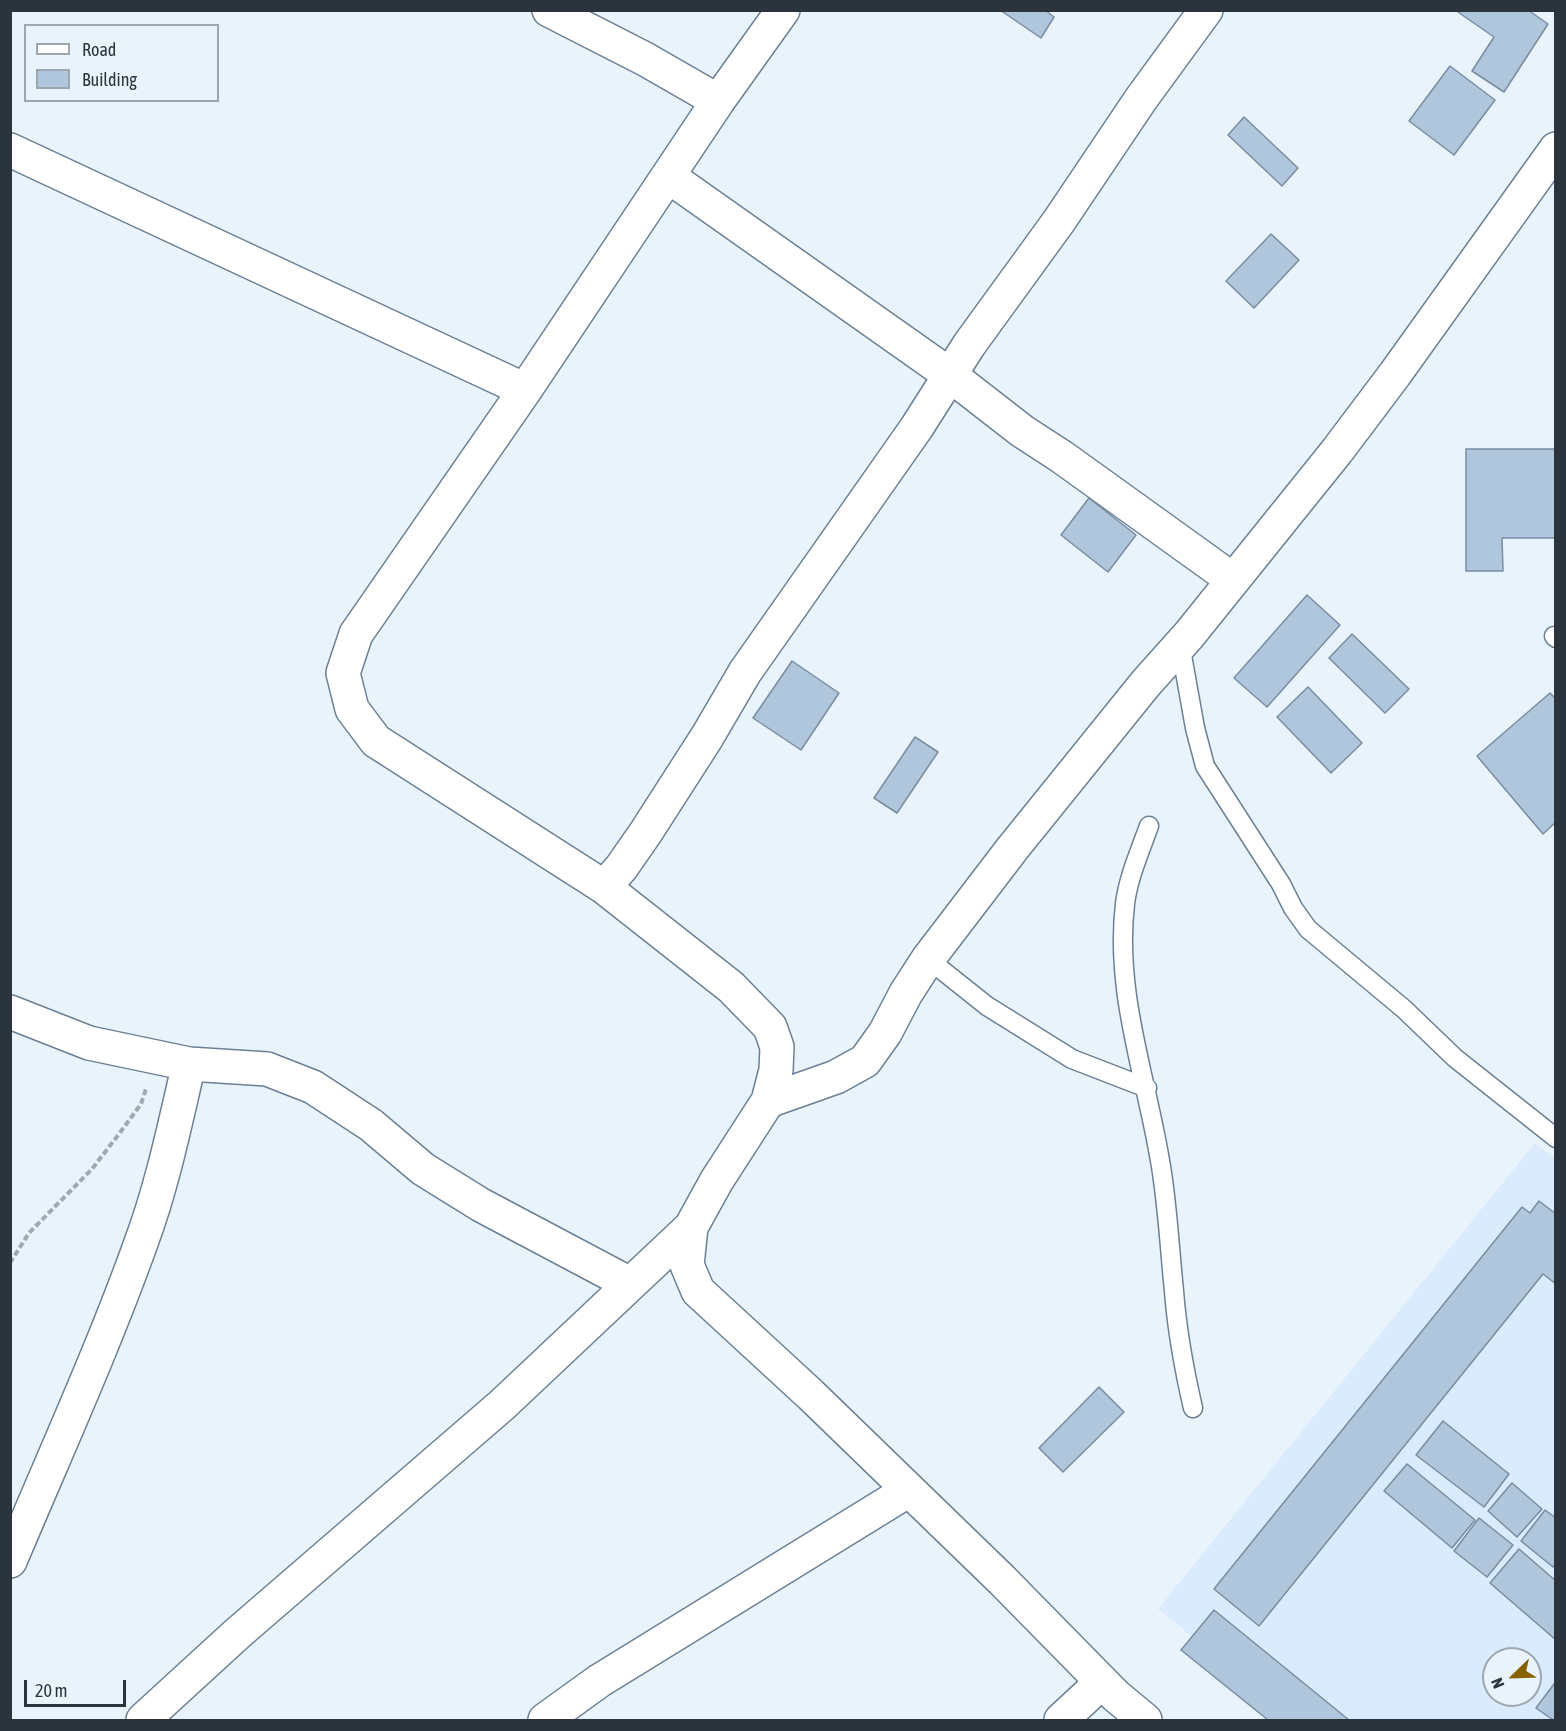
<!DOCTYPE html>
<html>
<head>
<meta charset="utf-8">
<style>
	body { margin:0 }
	#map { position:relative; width:1566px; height:1731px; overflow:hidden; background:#e9f3fc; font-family:"Asap Condensed",sans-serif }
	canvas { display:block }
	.frame { position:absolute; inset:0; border:12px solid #2b343d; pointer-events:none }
	.legend { position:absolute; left:24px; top:24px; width:195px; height:78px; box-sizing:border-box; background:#e9f3fc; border:2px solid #9da7b0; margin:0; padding:8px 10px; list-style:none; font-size:18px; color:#2b343d }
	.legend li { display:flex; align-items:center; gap:12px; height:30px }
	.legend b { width:30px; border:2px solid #9da7b0 }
	.north { position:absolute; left:1482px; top:1647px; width:60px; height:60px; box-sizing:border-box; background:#e9f3fc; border:2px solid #9da7b0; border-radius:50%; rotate:247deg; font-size:16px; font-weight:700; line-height:24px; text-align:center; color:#2b343d }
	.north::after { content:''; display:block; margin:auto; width:21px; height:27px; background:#886200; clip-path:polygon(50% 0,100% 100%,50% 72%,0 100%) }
	.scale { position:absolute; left:24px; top:1680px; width:102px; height:27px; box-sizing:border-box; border:3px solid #2b343d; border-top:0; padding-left:8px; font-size:18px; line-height:21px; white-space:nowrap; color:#2b343d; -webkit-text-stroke:4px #e9f3fc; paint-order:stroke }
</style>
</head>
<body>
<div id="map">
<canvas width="1566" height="1731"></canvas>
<div class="frame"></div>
<ul class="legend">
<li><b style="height:8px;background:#fff"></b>Road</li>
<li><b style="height:16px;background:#afc6dc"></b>Building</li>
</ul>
<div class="north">N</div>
<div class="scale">20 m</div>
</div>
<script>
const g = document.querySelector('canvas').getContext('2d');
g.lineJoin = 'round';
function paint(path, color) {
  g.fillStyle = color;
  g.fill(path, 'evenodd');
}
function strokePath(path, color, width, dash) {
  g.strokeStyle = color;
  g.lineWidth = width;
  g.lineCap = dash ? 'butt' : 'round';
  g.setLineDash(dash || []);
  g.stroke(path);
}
paint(new Path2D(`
	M1535 1143 1555 1159V1720H1297L1158 1609ZM1494 1659H1530V1695H1494Z`), '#d9ebfc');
const building = new Path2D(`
	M1000 10H1045L1054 17 1041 38Z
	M1455 10H1528L1548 24 1504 92 1472 71 1494 37Z
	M1450 66 1495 100 1454 155 1409 121Z
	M1244 117 1298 168 1282 186 1228 135Z
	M1271 234 1299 260 1254 308 1226 281Z
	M1466 449H1556V538H1502L1503 571H1466Z
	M1089 498 1136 535 1108 572 1061 535Z
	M1307 595 1340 625 1267 707 1234 678Z
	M1352 634 1409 689 1385 713 1329 658Z
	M792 661 839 693 801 750 753 718Z
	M1308 687 1362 743 1331 773 1277 717Z
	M1550 693 1556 699V822L1543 834 1477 756Z
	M915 737 938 752 897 813 874 798Z
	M1539 1201 1556 1214V1284L1543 1274 1259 1626 1214 1589 1522 1207 1530 1213Z
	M1099 1387 1124 1412 1063 1472 1039 1448Z
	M1443 1421 1509 1474 1484 1507 1416 1455Z
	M1407 1464 1475 1520 1452 1548 1384 1491Z
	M1512 1483 1542 1509 1517 1537 1488 1511Z
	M1545 1510 1556 1518V1563L1553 1567 1521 1541Z
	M1479 1518 1513 1545 1487 1577 1454 1551Z
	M1519 1549 1556 1581V1640L1490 1583Z
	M1214 1610 1349 1720H1268L1181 1650Z
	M1554 1684 1556 1685V1720H1553L1536 1708Z`);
paint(building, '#afc6dc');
strokePath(building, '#788da2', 1.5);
const service = new Path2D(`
	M1554 636 1556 638
	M1180 644 1195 728 1205 766 1281 884 1293 908 1308 929 1404 1009 1455 1058 1556 1138
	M1149 826C1140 851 1128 878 1125 904 1114 996 1149 1084 1162 1173 1168 1213 1170 1252 1174 1291 1177 1331 1184 1369 1193 1408
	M928 959 987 1006 1072 1059 1147 1088`);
const minor = new Path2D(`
	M549 10 645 59 718 101
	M783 10 718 101 525 390 356 634 343 673 352 709 376 741 604 887 731 987 770 1027 777 1047 776 1070 768 1101 717 1180 691 1227 687 1265 698 1291 811 1395 1002 1580 1116 1696 1145 1720
	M10 150 525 390
	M668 176 950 375 1022 431 1062 457 1233 580
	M604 887 621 868 646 832 707 737 745 672 917 427 969 345 1059 221 1141 99 1206 10
	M10 1012 89 1043 189 1064 267 1069 313 1087 371 1125 423 1169 481 1205 630 1284
	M768 1101 836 1077 865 1061 885 1033 906 993 928 959 1012 849 1146 683 1189 635 1337 451 1395 374 1556 149
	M10 1561C55 1454 103 1349 142 1240 163 1183 175 1123 189 1064
	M143 1720 238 1633 502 1405 691 1227
	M545 1720 599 1681 909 1490
	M1061 1720 1102 1682`);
strokePath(service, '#6b8094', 21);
strokePath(minor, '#6b8094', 36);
strokePath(new Path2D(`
	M10 1263 29 1233 92 1169 119 1134 141 1104 146 1089`), '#9fa9b2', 4, [6, 3]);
strokePath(service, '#fff', 18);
strokePath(minor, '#fff', 33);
</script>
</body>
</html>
